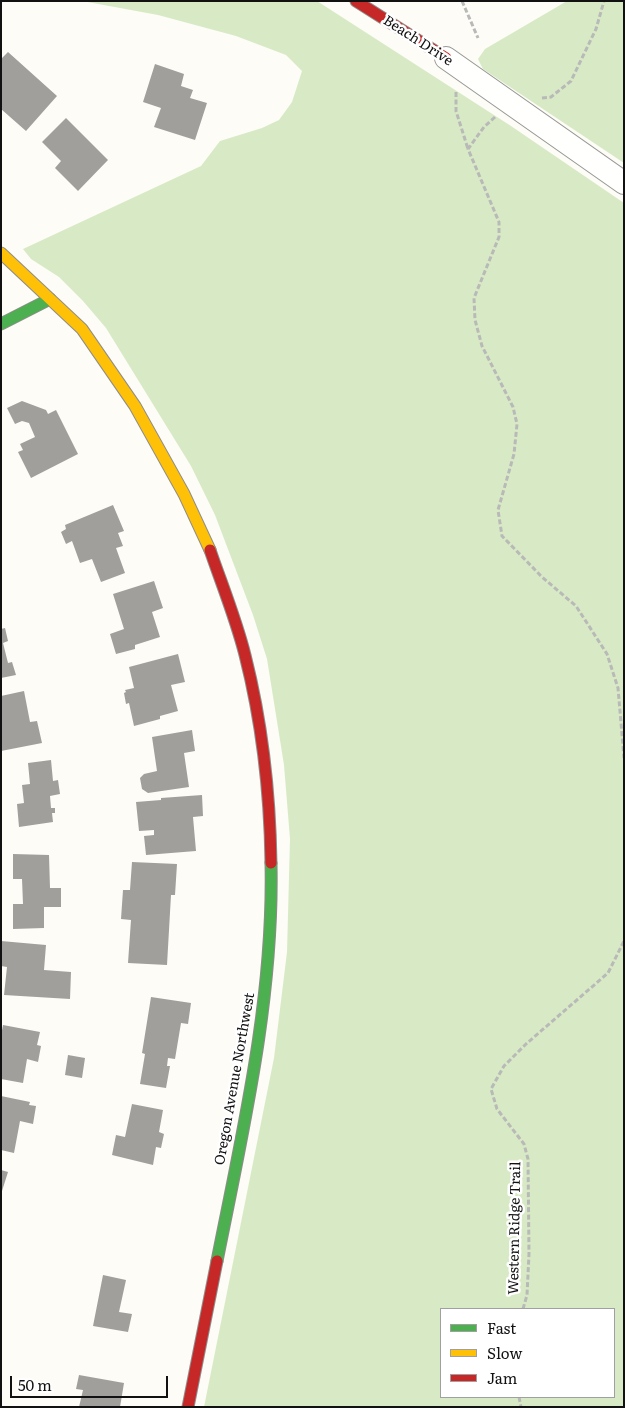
<!DOCTYPE html>
<html>
<head>
<meta charset="utf-8">
<style>
	body { margin:0 }
	#map { position:relative; width:625px; height:1408px; overflow:hidden; background:#fdfcf7; font-family:Literata,serif }
	canvas { display:block }
	.frame { position:absolute; inset:0; border:2px solid #111; pointer-events:none }
	.legend { position:absolute; left:440px; top:1308px; width:175px; height:90px; box-sizing:border-box; background:#fff; border:1px solid #a0a0a0; margin:0; padding:6px 9px; list-style:none; font-size:15px; color:#111 }
	.legend li { display:flex; align-items:center; gap:10px; height:25px }
	.legend b { width:25px; border:1px solid #a0a0a0 }
	.scale { position:absolute; left:10px; top:1376px; width:158px; height:22px; box-sizing:border-box; border:2px solid #111; border-top:0; padding-left:6px; font-size:15px; line-height:18px; white-space:nowrap; color:#111; -webkit-text-stroke:4px #fff; paint-order:stroke }
</style>
</head>
<body>
<div id="map">
<canvas width="625" height="1408"></canvas>
<div class="frame"></div>
<ul class="legend">
<li><b style="height:6px;background:#4caf50"></b>Fast</li>
<li><b style="height:6px;background:#ffc107"></b>Slow</li>
<li><b style="height:6px;background:#c62828"></b>Jam</li>
</ul>
<div class="scale">50 m</div>
</div>
<script>
const g = document.querySelector('canvas').getContext('2d');
g.lineJoin = 'round';
function paint(path, color) {
  g.fillStyle = color;
  g.fill(path, 'evenodd');
}
function strokePath(path, color, width, dash) {
  g.strokeStyle = color;
  g.lineWidth = width;
  g.lineCap = dash ? 'butt' : 'round';
  g.setLineDash(dash || []);
  g.stroke(path);
}
function drawText(font, color, halo, rows, align = 'center') {
  g.font = font + ' Literata,serif';
  g.lineWidth = 5;
  g.setLineDash([]);
  g.textBaseline = 'middle';
  g.strokeStyle = halo;
  g.fillStyle = color;
  for (const [text, x, y, turn = 0] of rows) {
    g.save();
    g.translate(x, y);
    g.rotate((+turn || 0) * Math.PI / 180);
    g.textAlign = isNaN(turn) ? turn : align;
    if (halo) g.strokeText(text, 0, 0);
    g.fillText(text, 0, 0);
    g.restore();
  }
}
paint(new Path2D(`
	M82 1H317L511 126 624 203V1407H204L274 1058 287 952 290 839 284 765 267 659 253 615 215 515 191 466 106 328 83 301 59 277 31 259 23 249 201 166 220 141 262 128 279 120 292 102 302 71 286 55 236 36 158 15ZM441 1309H614V1397H441Z
	M567 1H624V163L483 69 478 59 485 49Z`), '#d8eac5');
paint(new Path2D(`
	M8 52 57 96 26 131 1 109V59Z
	M155 64 184 74 181 86 193 90 190 98 207 103 195 140 154 127 161 108 143 102Z
	M66 118 108 160 78 191 55 168 61 161 42 142Z
	M22 401 46 410 48 414 56 410 78 454 31 478 18 452 23 450 20 444 35 437 29 423 22 421 15 424 7 408Z
	M113 505 124 531 118 533 123 546 116 548 125 573 101 582 92 559 80 563 72 541 66 544 61 532 66 529 65 525Z
	M154 581 163 608 152 612 160 637 135 645V649L116 654 110 634 124 629 113 594Z
	M5 628 8 641 3 643 8 663 12 662 16 675 1 678V629Z
	M178 654 185 682 171 685 178 711 160 716V719L134 726 129 703 126 704 124 693 126 692 125 690 134 688 129 667Z
	M24 691 30 722 37 721 42 743 1 751V696Z
	M192 730 195 751 184 753 189 787 148 793 142 789 140 778 144 774 157 771 152 737Z
	M51 760 53 781 58 780 60 794 50 796 51 808H55V813H52L53 822 19 827 17 804 24 803 22 785 30 784 28 763Z
	M202 795 203 816 193 817 196 851 146 855 144 836 154 835V830L139 831 136 802 161 800V798Z
	M13 854 49 855 50 888H61V907H44V928L13 929V904H23L22 879H13Z
	M132 862 177 864 175 895H171L167 965 128 963 131 920 121 919 123 890H130Z
	M1 941 46 945 44 970 71 972 70 999 4 995 7 967 1 966Z
	M151 997 191 1003 188 1024 181 1023 175 1059 168 1058 167 1066H170L166 1088 140 1084 145 1054 142 1053Z
	M3 1025 40 1032 37 1045 41 1046 38 1062 27 1059 23 1083 1 1079V1036Z
	M68 1055 85 1058 82 1078 65 1075Z
	M1 1096 30 1102 29 1105 36 1106 33 1124 20 1121 14 1153 1 1150Z
	M132 1104 163 1110 159 1132 164 1134 161 1148 156 1147 153 1165 112 1155 116 1135 125 1137Z
	M1 1170 8 1172 2 1191H1Z
	M103 1275 126 1280 119 1312 132 1314 128 1332 93 1326Z
	M79 1375 124 1383 120 1407H79L83 1390 76 1389Z`), '#a19f9c');
const street = new Path2D(`
	M446 58 624 183`);
const fast = new Path2D(`
	M1 324 50 299
	M217 1261C243 1130 274 998 271 863`);
const slow = new Path2D(`
	M1 253 82 329 135 406 184 494 210 550`);
const jam = new Path2D(`
	M356 1 446 58
	M210 550C222 585 236 619 245 655 262 722 270 794 271 863
	M188 1407 217 1261`);
strokePath(street, '#979795', 24);
strokePath(fast, '#8e8d8b', 13);
strokePath(slow, '#8e8d8b', 13);
strokePath(jam, '#8e8d8b', 13);
strokePath(new Path2D(`
	M462 1 478 38
	M456 92V111L468 149
	M542 98 551 97 571 81 596 29 604 1
	M495 117 484 127 468 149 499 222V237L474 298 475 320 482 346 513 407 517 424 514 454 498 510 502 536 542 577 576 606 607 654 618 688 624 758
	M523 1309 527 1295 529 1254 528 1159 524 1144 497 1109 491 1089 504 1066 526 1044 608 973 624 941
	M519 1397 521 1407`), '#b9b9b8', 3, [5, 2.5]);
strokePath(street, '#fffffe', 22);
strokePath(fast, '#4caf50', 11);
strokePath(slow, '#ffc107', 11);
strokePath(jam, '#c62828', 11);
drawText('14px', '#111', '#fff', [
	["Beach Drive",418,41,33],
	["Oregon Avenue Northwest",235,1079,-80],
	["Western Ridge Trail",515,1228,-89]
]);
</script>
</body>
</html>
